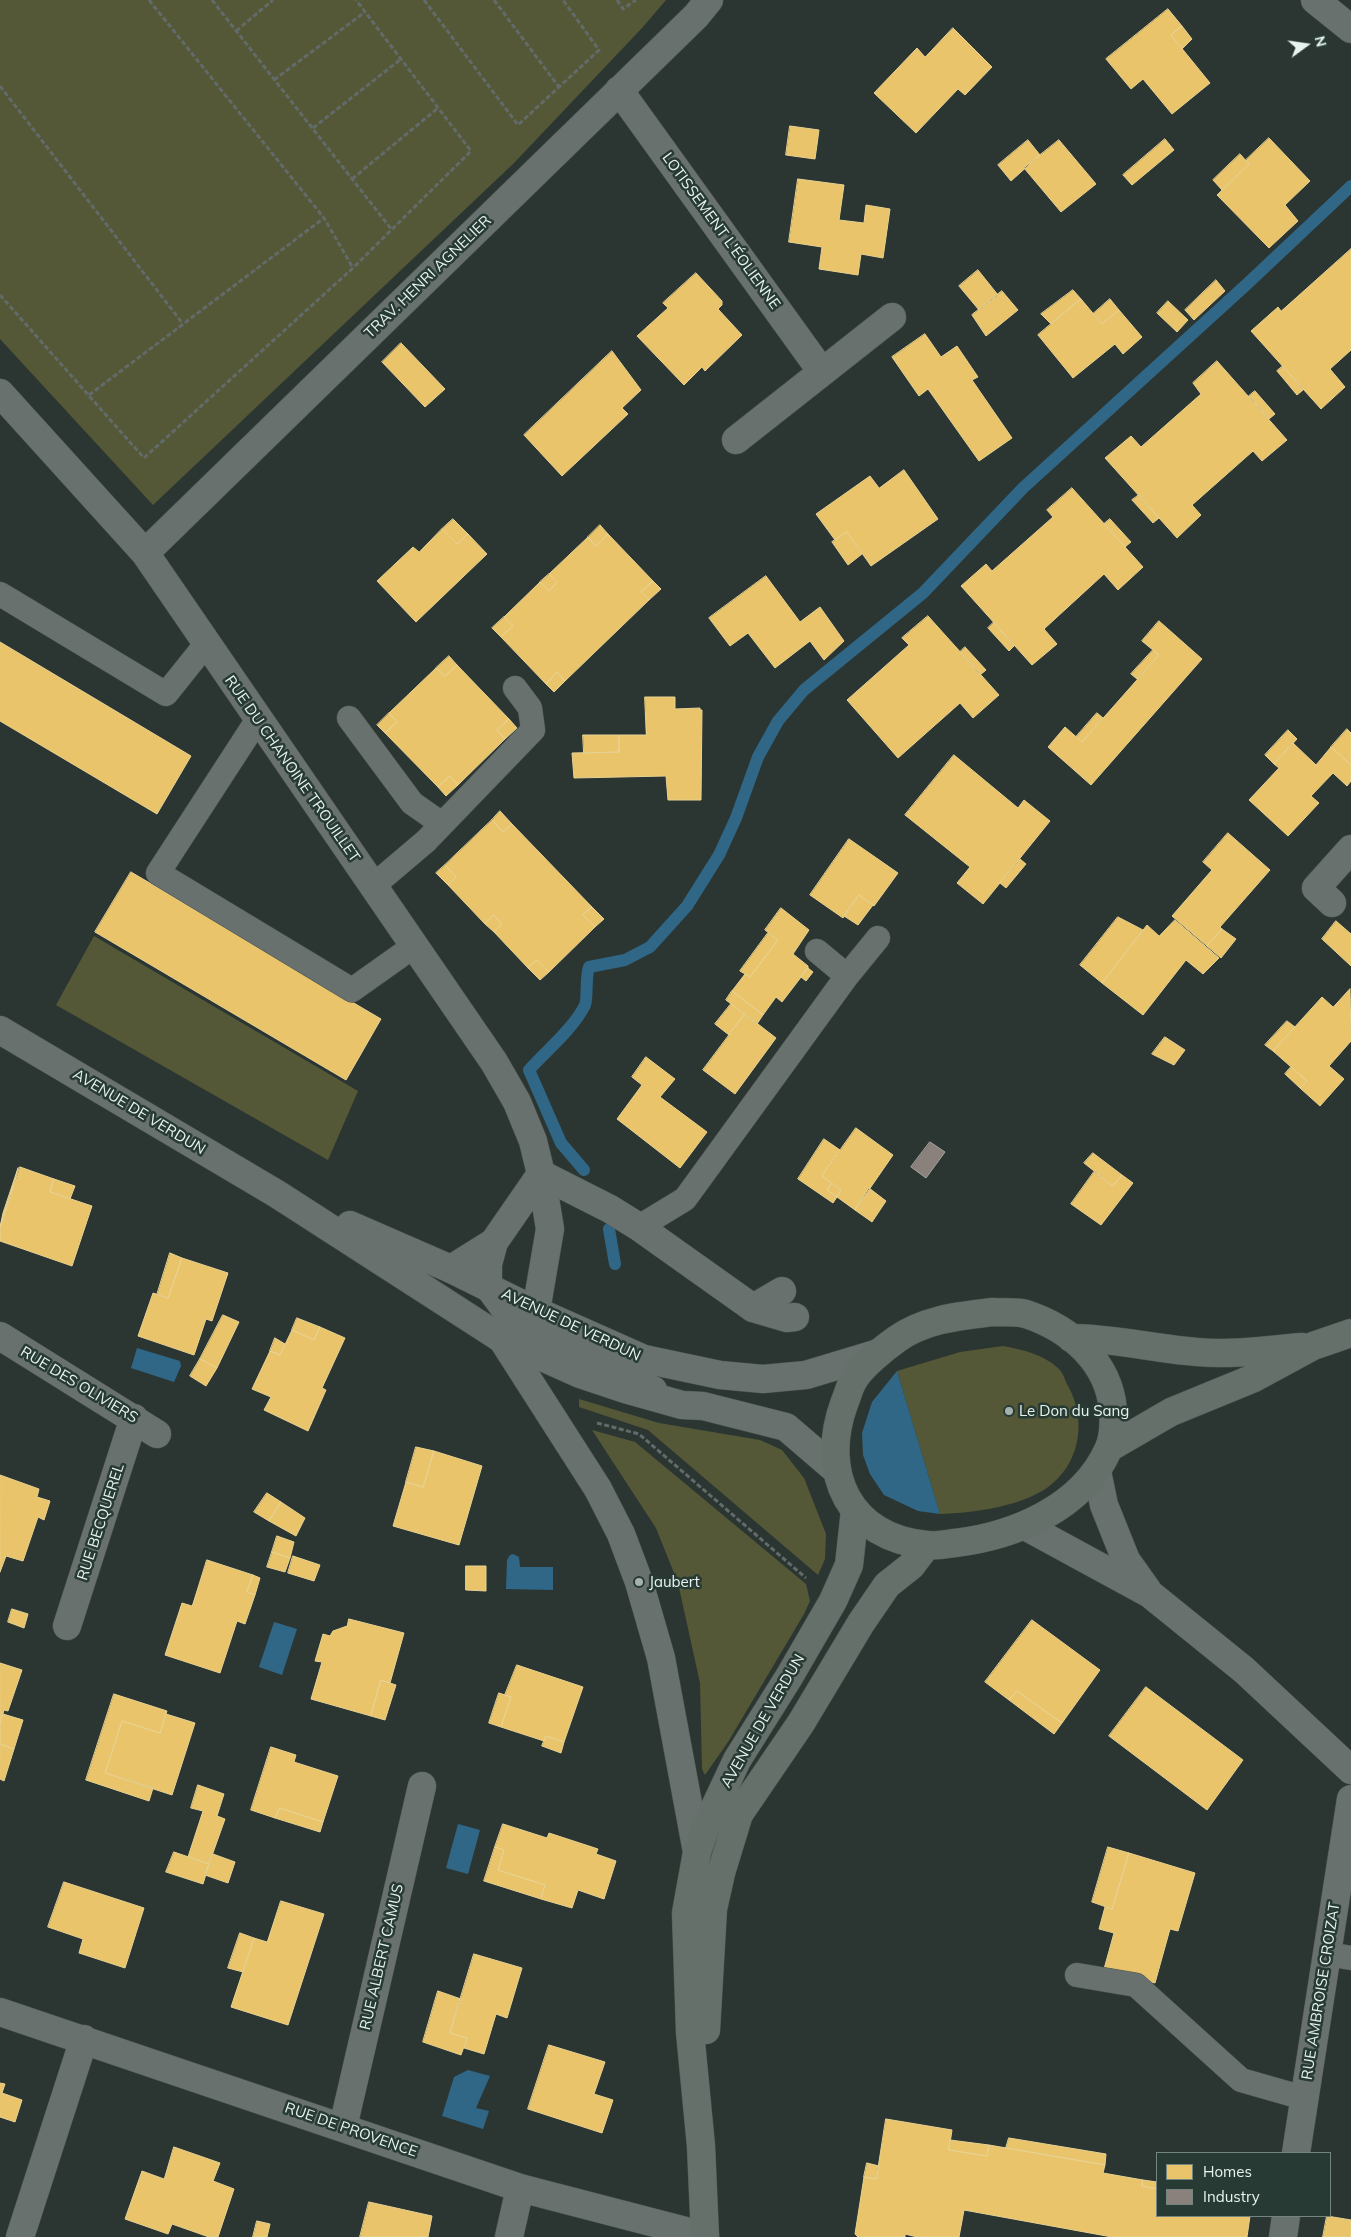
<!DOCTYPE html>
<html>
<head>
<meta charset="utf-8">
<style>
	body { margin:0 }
	#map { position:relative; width:1351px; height:2237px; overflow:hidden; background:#2b3633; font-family:Mulish,sans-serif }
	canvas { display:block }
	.legend { position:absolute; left:1156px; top:2152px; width:175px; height:65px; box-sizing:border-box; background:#273a34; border:1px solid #74847f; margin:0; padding:6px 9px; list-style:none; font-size:15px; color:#e7f3ef }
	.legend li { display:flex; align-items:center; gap:10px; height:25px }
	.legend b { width:25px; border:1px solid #74847f }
	.north { position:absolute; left:1281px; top:20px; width:50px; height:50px; -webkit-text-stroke:4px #273a34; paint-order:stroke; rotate:76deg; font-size:14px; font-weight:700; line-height:20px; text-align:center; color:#e7f3ef }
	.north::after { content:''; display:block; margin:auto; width:18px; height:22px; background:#e7f3ef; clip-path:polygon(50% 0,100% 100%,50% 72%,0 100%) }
</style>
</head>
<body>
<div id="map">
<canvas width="1351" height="2237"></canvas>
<ul class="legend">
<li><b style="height:14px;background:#e9c46a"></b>Homes</li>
<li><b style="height:14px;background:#8a817c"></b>Industry</li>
</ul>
<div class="north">N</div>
</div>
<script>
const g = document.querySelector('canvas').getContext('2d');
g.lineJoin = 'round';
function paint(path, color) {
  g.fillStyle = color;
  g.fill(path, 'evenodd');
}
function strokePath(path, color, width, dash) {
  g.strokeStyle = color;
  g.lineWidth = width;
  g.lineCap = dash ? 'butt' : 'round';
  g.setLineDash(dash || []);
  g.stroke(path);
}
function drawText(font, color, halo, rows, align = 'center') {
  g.font = font + ' Mulish,sans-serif';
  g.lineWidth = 5;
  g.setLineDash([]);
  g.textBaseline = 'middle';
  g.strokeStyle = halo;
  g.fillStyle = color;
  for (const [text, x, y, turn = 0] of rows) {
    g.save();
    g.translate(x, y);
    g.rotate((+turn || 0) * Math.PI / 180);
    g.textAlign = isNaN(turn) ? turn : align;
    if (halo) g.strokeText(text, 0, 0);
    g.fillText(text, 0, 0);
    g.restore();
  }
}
paint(new Path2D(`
	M0 0H666L642 28 514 163 153 505 0 339Z
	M94 936 358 1091 328 1160 56 1005Z
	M1003 1346C1024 1350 1043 1354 1059 1369 1063 1373 1065 1380 1068 1386 1086 1418 1081 1459 1053 1483 1027 1506 974 1513 940 1514L897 1371 960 1352Z
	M579 1399 659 1423 760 1440 782 1450 804 1478 826 1534 825 1559 818 1575 648 1430 579 1407Z
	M592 1430 635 1442 806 1584 810 1601 804 1614 728 1742 705 1775 702 1769 700 1683 678 1583 656 1528Z`), '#555836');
paint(new Path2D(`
	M137 1348 180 1361 181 1366 174 1382 131 1368Z
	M897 1371 940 1514 918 1511 884 1495 870 1474 863 1455 862 1433 872 1402Z
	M510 1555 513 1554 519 1557 520 1567H553V1590L506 1589 507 1560Z
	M274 1622 297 1629 282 1675 259 1667Z
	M458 1824 480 1830 468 1874 446 1868Z
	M468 2070 490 2076 476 2108 489 2111 483 2129 442 2116 454 2077Z`), '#316786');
const homes = new Path2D(`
	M1168 9 1182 26 1171 35 1210 83 1172 114 1143 79 1131 89 1106 59Z
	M1182 26 1192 39 1182 49 1171 35Z
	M953 28 992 67 965 95 958 89 916 133 874 93 917 48 925 57Z
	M790 126 819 130 815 159 786 155Z
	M1269 138 1310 181 1285 205 1298 221 1269 248 1217 195 1249 164 1246 160Z
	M1165 139 1174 150 1132 185 1123 175Z
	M1028 140 1040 155 1011 181 998 165Z
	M1059 140 1096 184 1061 212 1024 168Z
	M1240 154 1249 164 1222 190 1213 180Z
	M798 179 844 185 839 220 864 223 866 205 890 209 883 258 861 254 858 275 819 269 822 247 789 242Z
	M1351 249V350L1330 369 1345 387 1321 409 1251 331 1278 307 1281 311Z
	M978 270 998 295 979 310 959 286Z
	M696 273 722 301V305L718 309 742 335 705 371 702 367 684 385 637 336 668 308 663 303Z
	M1216 280 1225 291 1194 320 1185 310Z
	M1073 290 1081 299 1051 324 1041 314Z
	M1002 291 1018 310 986 336 972 315Z
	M1081 299 1102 324 1119 310 1142 337 1123 354 1115 344 1073 378 1038 335Z
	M1110 299 1119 310 1102 324 1093 314Z
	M1168 301 1188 320 1177 332 1157 313Z
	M925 334 941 357 957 346 978 377 972 380 1012 438 979 461 928 389 919 396 892 357Z
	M401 343 445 389 425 407 382 362Z
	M612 351 641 390 622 408 628 414 562 476 524 435Z
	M1217 361 1287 440 1262 461 1253 451 1192 505 1201 515 1177 538 1105 458 1131 436 1141 447 1201 394 1193 383Z
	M1283 366 1303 390 1297 395 1277 371Z
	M1255 391 1275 414 1269 419 1249 396Z
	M904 470 938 519 871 566 847 532 835 540 816 514 870 476 879 488Z
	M1072 488 1143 567 1118 590 1104 574 1044 629 1057 644 1032 665 961 586 986 564 992 571 1053 517 1047 510Z
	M1139 495 1159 518 1153 523 1132 500Z
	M453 519 468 534 457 544 442 529Z
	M1110 519 1131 542 1125 547 1104 524Z
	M600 525 608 534 596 546 588 537Z
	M442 529 457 544 468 534 487 554 416 622 377 581 413 547 419 552Z
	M847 532 862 554 848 565 832 542Z
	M608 534 653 581 641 592 649 600 565 681 557 672 546 684 501 637 513 626 504 617 540 582 549 591 557 582 549 574 588 537 596 546Z
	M549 574 557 582 549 591 540 582Z
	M766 576 800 622 820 607 844 641 824 660 810 641 775 668 748 633 730 646 709 618Z
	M653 581 661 589 649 600 641 592Z
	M928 616 999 695 973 718 960 703 898 758 847 700 909 645 902 638Z
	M504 617 513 626 501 637 492 628Z
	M1159 621 1202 659 1091 785 1048 747 1065 727 1082 742 1159 655 1142 641Z
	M994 622 1014 646 1009 651 988 628Z
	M0 642 191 756 157 814 0 721Z
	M965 647 986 670 980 675 960 652Z
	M1153 650 1159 655 1137 679 1131 674Z
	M449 656 457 665 445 676 436 668Z
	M457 665 509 719 497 730 505 739 458 785 450 776 438 787 385 733 397 722 389 713 436 668 445 676Z
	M557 672 565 681 554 692 546 684Z
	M645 697H675V709L700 708V710H702L701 800H668L666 776 574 778 572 753 619 752V735H646Z
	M389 713 397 722 385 733 377 725Z
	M1097 713 1103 718 1082 742 1076 737Z
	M509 719 517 728 505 739 497 730Z
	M1347 729 1351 733V765L1331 747Z
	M1288 730 1297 739 1274 764 1265 755Z
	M583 735H619V752L584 753Z
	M1293 743 1316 765 1331 747 1351 765V781L1347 786 1333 773 1311 796 1319 803 1288 836 1249 800 1279 768 1274 764Z
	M954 755 1018 808 1024 800 1050 821 983 904 957 883 970 867 905 815Z
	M450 776 458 785 446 796 438 787Z
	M500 811 512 824 503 832 492 820Z
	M492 820 503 832 512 824 592 907 583 915 595 927 549 972 537 960 528 968 494 932 502 924 494 915 485 924 448 885 456 877 445 865Z
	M1228 833 1270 870 1220 927 1222 929 1207 946 1172 916 1212 870 1203 862Z
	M849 839 898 873 874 906 859 895 843 918 810 895Z
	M1020 859 1026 864 1006 888 1000 883Z
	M445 865 456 877 448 885 436 873Z
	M131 872 381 1019 346 1080 95 932Z
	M859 895 873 905 858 925 844 916Z
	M592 907 604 919 595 927 583 915Z
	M781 908 809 930 793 954 808 966V968L782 1002 776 997 763 1015 732 991 745 974 750 977 778 940 765 930Z
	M494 915 502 924 494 932 485 924Z
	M1118 917 1143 930 1102 983 1080 965Z
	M1175 920 1219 958 1203 974 1186 960 1143 1015 1102 983 1147 925 1159 936Z
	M1336 921 1351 934V966L1322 939Z
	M1222 929 1236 939 1221 958 1207 946Z
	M768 933 778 940 750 977 740 971Z
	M537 960 549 972 540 980 528 968Z
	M808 968 813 972 806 981 801 977Z
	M1350 989 1351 1041 1329 1066 1344 1079 1320 1106 1300 1088 1307 1081 1273 1051 1322 997 1333 1007Z
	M732 991 763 1015 757 1024 726 1000Z
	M731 1004 745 1014 729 1035 715 1024Z
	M745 1014 776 1038 735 1094 703 1070Z
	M1287 1021 1295 1027 1273 1051 1265 1045Z
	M1165 1037 1185 1050 1174 1065 1152 1054Z
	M646 1057 675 1079 660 1097 707 1132 680 1168 617 1119 642 1085 632 1077Z
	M1291 1067 1307 1081 1300 1088 1285 1074Z
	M856 1128 893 1155 855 1210 837 1197 841 1190 822 1176Z
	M824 1139 840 1150 822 1176 832 1183 827 1190 837 1197 833 1203 798 1179Z
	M1093 1153 1122 1175 1113 1186 1084 1163Z
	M20 1167 54 1179 50 1192 92 1206 72 1266 0 1241V1227Z
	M18 1168 11 1196 0 1227 3 1213Z
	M1094 1172 1113 1186 1122 1175 1133 1183 1101 1225 1071 1204Z
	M54 1179 75 1186 70 1199 50 1192Z
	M832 1183 841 1190 837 1197 827 1190Z
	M869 1188 886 1201 872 1222 855 1210Z
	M170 1253 182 1258 168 1298 157 1295Z
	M182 1258 228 1273 212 1321 206 1319 194 1355 138 1336 153 1293 168 1298Z
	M223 1315 239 1322 217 1368 200 1359Z
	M297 1318 320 1327 314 1340 292 1330Z
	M320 1327 345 1338 322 1388 326 1390 308 1431 264 1410 271 1397 252 1389 270 1351 280 1355 292 1330 314 1340Z
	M275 1338 285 1344 280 1355 270 1351Z
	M200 1359 217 1368 206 1386 190 1376Z
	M416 1447 434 1451 423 1487 406 1482Z
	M434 1451 482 1466 459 1545 393 1526 406 1482 423 1487Z
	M0 1475 39 1489 37 1497 50 1501 44 1520 38 1517 23 1561 6 1556 0 1572Z
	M267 1493 281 1502 269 1521 254 1512Z
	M281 1502 305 1518 296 1536 269 1521Z
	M277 1536 294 1542 290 1558 272 1552Z
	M272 1552 290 1558 285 1572 267 1567Z
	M293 1556 320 1565 314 1581 288 1573Z
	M207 1560 253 1575 247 1592 255 1595 245 1624 237 1621 220 1673 165 1655 182 1603 192 1606Z
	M466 1566H486V1591L466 1590Z
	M253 1575 260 1578 255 1595 247 1592Z
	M12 1609 28 1614 24 1628 8 1622Z
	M349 1619 404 1633 390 1683 381 1680 371 1716 311 1699 322 1662 315 1661 323 1634 330 1636 333 1631 347 1626Z
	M1032 1620 1100 1670 1062 1723 1017 1691 1009 1700 985 1682Z
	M0 1663 22 1670 8 1711 4 1710 0 1724Z
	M517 1665 583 1687 564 1742 546 1736 544 1741 501 1727 511 1697 505 1695Z
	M381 1680 396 1685 385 1720 371 1716Z
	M1146 1687 1243 1760 1207 1810 1109 1736Z
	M1017 1691 1062 1723 1054 1734 1009 1700Z
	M499 1693 511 1697 501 1727 489 1723Z
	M114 1694 167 1711 160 1733 122 1721 105 1773 153 1788 149 1801 86 1780Z
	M3 1714 23 1720 14 1749 0 1744V1724Z
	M166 1714 195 1723 172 1795 105 1773 122 1721 160 1733Z
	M546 1736 564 1742 561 1753 542 1746Z
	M0 1744 14 1749 4 1781 0 1779Z
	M271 1747 296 1755 294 1762 338 1776 323 1822 280 1808 275 1818 251 1810Z
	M198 1785 224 1794 217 1816 225 1819 209 1864 188 1857 203 1811 191 1808Z
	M280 1808 323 1822 320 1832 275 1818Z
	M503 1824 547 1838 549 1833 598 1849 596 1854 616 1861 604 1899 578 1890 572 1908 541 1899 545 1885 498 1870 504 1850 495 1847Z
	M495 1847 504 1850 498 1870 545 1885 541 1899 484 1881Z
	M1108 1847 1129 1853 1112 1909 1092 1902Z
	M174 1852 209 1864 203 1884 166 1872Z
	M1129 1853 1195 1873 1178 1931 1170 1929 1155 1983 1104 1969 1114 1933 1099 1929 1105 1907 1112 1909Z
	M213 1854 235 1862 228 1883 205 1875Z
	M64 1882 144 1908 125 1968 79 1953 83 1939 48 1927Z
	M281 1901 324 1914 288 2025 231 2007 254 1938 267 1942Z
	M240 1933 254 1938 243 1972 228 1968Z
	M474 1954 522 1968 507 2018 496 2014 484 2054 464 2048 467 2038 450 2033Z
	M438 1991 461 1999 450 2033 467 2038 461 2055 423 2042Z
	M549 2045 605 2062 594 2094 613 2100 602 2133 528 2109Z
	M0 2083 5 2084 2 2093 22 2100 15 2122 0 2117Z
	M886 2119 952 2130 949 2150 987 2156 989 2145 1105 2165 1103 2173 1143 2180 1142 2186 1157 2189V2216H1250L1247 2237H1112L964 2210 959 2237H917L905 2234V2237H858L855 2234 864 2177 876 2179Z
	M1009 2138 1106 2154 1105 2165 1006 2148Z
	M950 2140 989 2145 987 2156 949 2150Z
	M174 2147 220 2163 213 2181 234 2189 218 2237H209L172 2224 168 2234 125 2219 142 2171 164 2179Z
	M867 2163 879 2166 876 2179 864 2177Z
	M1143 2180 1157 2182V2189L1142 2186Z
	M369 2202 432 2216 428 2237H360Z
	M1327 2216 1351 2220V2237H1323Z
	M257 2221 270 2224 267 2237H253Z`);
paint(homes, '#e9c46a');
strokePath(homes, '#e8d292', 1);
const industry = new Path2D(`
	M930 1142 945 1152 926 1178 911 1167Z`);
paint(industry, '#8a817c');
strokePath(industry, '#a6a39e', 1);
strokePath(new Path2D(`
	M584 1170 561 1143 529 1070C546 1051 574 1028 585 1005 588 998 585 978 589 967L625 960 650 947 687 906 719 855 736 818 758 757 778 721 804 690 923 593 1023 488 1247 284 1351 186
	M609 1229 615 1264`), '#316786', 12);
const service = new Path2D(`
	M0 594 166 694 206 644
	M349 718 412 803 442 824
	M258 719 158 873 352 990 414 946
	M373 886 426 841 533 730 530 708 515 688
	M817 951 847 976
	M639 1227 685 1199 847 976 878 938
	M1327 1954 1351 1958
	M1077 1975 1136 1985 1241 2080 1304 2098`);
const minor = new Path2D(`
	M1315 0 1351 29
	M619 90 822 372
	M0 393 145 553 494 1062 517 1102 533 1141 541 1174 550 1229 536 1311
	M736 440 892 317
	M145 553 696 16 709 0
	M1332 903 1316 888 1351 849
	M541 1174 610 1209 639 1227 753 1308 782 1291
	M494 1242 488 1264V1286L513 1320 653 1390
	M451 1269 494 1242 541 1174
	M753 1308 787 1318 795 1317
	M0 1336 157 1434
	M502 1339 598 1489 621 1534 639 1582 661 1658 697 1852
	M1097 1471 1104 1505 1126 1560 1148 1591
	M1025 1526 1150 1594 1244 1670 1351 1770
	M67 1626 134 1418
	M0 2012 520 2188 705 2236
	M343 2127 422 1786
	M1296 2153 1351 1799
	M20 2237 84 2039
	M509 2237 520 2188
	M1283 2237 1286 2216`);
const secondary = new Path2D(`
	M0 1030 277 1194 502 1339 580 1374 625 1389 682 1405 703 1406 786 1427 835 1469
	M350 1225 451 1269 536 1311 644 1359 720 1375 763 1379 806 1375 879 1353`);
const primary = new Path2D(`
	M993 1312C1003 1313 1016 1311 1026 1314 1071 1329 1109 1362 1113 1410 1114 1423 1114 1438 1108 1450 1082 1508 1014 1536 955 1543 946 1544 936 1546 927 1545 849 1538 819 1473 844 1404 847 1397 849 1388 853 1381 861 1367 883 1349 897 1339 925 1319 960 1316 993 1312Z
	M1071 1338C1114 1338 1155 1349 1197 1352 1232 1355 1267 1350 1302 1347
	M1109 1448 1171 1412 1254 1378 1313 1346 1351 1333
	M706 2030 713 1909 721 1873 739 1814 801 1723 861 1623 887 1585 911 1566 927 1545
	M705 2237 701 2146 690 2032 686 1913 697 1852 706 1826 737 1760 789 1677 833 1601 849 1565 855 1510`);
strokePath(service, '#4b5451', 25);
strokePath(minor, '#4b5451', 29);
strokePath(secondary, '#4b5451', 29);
strokePath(primary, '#4b5451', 29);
strokePath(new Path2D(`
	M149 0 324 218 353 268
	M212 0 392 230
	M424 0 518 125 599 50 563 0
	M494 0 559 87
	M617 0 623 9 636 0
	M236 31 273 0
	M274 80 365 12
	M0 86 183 324
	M313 128 401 59
	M352 179 438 108
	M0 295 144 458 353 268 471 151 356 0
	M89 395 324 218
	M597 1423 639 1434 806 1578`), '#626b69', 3, [5, 2.5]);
strokePath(service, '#68716e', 24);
strokePath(minor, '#68716e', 28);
strokePath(secondary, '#68716e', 28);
strokePath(primary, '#66706a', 28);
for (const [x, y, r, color] of [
	[1009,1411,5,"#a5b1ad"],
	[639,1582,5,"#a5b1ad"]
]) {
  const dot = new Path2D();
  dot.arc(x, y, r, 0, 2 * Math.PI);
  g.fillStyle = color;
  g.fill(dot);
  strokePath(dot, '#273a34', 2);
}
drawText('15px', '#e7f3ef', '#273a34', [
	["LOTISSEMENT L'ÉOLIENNE",721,231,54],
	["TRAV. HENRI AGNELIER",428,277,-44],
	["RUE DU CHANOINE TROUILLET",292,769,55],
	["AVENUE DE VERDUN",139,1112,31],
	["AVENUE DE VERDUN",571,1325,25],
	["RUE DES OLIVIERS",79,1385,31],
	["RUE BECQUEREL",101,1522,-72],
	["AVENUE DE VERDUN",763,1721,-60],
	["RUE ALBERT CAMUS",382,1957,-77],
	["RUE AMBROISE CROIZAT",1321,1991,-81],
	["RUE DE PROVENCE",351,2130,19]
]);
drawText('15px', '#e7f3ef', '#273a34', [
	["Le Don du Sang",1019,1411],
	["Jaubert",649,1582]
], 'left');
</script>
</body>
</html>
